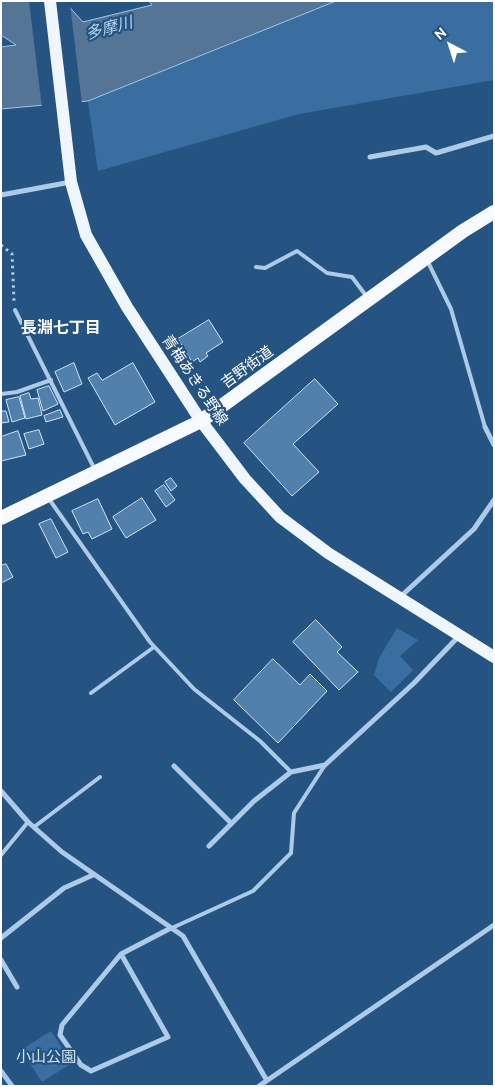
<!DOCTYPE html>
<html>
<head>
<meta charset="utf-8">
<style>
	body { margin:0 }
	#map { position:relative; width:495px; height:1087px; overflow:hidden; background:#255482; font-family:Ubuntu,sans-serif }
	canvas { display:block }
	.frame { position:absolute; inset:0; border:2px solid #fff; pointer-events:none }
	.north { position:absolute; left:425px; top:20px; width:50px; height:50px; -webkit-text-stroke:4px #255482; paint-order:stroke; rotate:320deg; font-size:14px; font-weight:700; line-height:20px; text-align:center; color:#fff }
	.north::after { content:''; display:block; margin:auto; width:18px; height:22px; background:#fff; clip-path:polygon(50% 0,100% 100%,50% 72%,0 100%) }
</style>
</head>
<body>
<div id="map">
<canvas width="495" height="1087"></canvas>
<div class="frame"></div>
<div class="north">N</div>
</div>
<script>
const g = document.querySelector('canvas').getContext('2d');
g.lineJoin = 'round';
function paint(path, color) {
  g.fillStyle = color;
  g.fill(path, 'evenodd');
}
function strokePath(path, color, width, dash) {
  g.strokeStyle = color;
  g.lineWidth = width;
  g.lineCap = dash ? 'butt' : 'round';
  g.setLineDash(dash || []);
  g.stroke(path);
}
function drawText(font, color, halo, rows, align = 'center') {
  g.font = font + ' Ubuntu,"Noto Sans JP",sans-serif';
  g.lineWidth = 4.5;
  g.setLineDash([]);
  g.textBaseline = 'middle';
  g.strokeStyle = halo;
  g.fillStyle = color;
  for (const [text, x, y, turn = 0] of rows) {
    g.save();
    g.translate(x, y);
    g.rotate((+turn || 0) * Math.PI / 180);
    g.textAlign = isNaN(turn) ? turn : align;
    if (halo) g.strokeText(text, 0, 0);
    g.fillText(text, 0, 0);
    g.restore();
  }
}
paint(new Path2D(`
	M336 1H494V80L299 114 98 171 88 101Z
	M397 628 418 640 400 656 413 670 391 692 374 675 379 658Z
	M51 1031 72 1063 42 1082 21 1050Z`), '#3a6ea0');
const water = new Path2D(`
	M1 1H64L83 22 152 5 149 1H336L88 101 1 109V47L16 45 1 35Z`);
paint(water, '#547596');
strokePath(water, '#a2c7e8', 1);
paint(new Path2D(`
	M29 1H68L70 4 82 104 42 108Z`), '#255482');
strokePath(new Path2D(`
	M1 1071 12 1086`), '#a2c7e8', 5);
const building = new Path2D(`
	M209 320 223 342 206 353 208 356 200 362 198 358 192 362 178 339Z
	M74 363 82 384 64 392 55 372Z
	M133 363 155 402 115 425 88 378 97 373 102 380Z
	M315 379 338 404 293 444 319 472 292 496 244 443Z
	M49 386 58 404 43 411 37 390Z
	M29 393 31 399 38 398 42 415 26 419 20 396Z
	M19 397 25 418 12 422 6 400Z
	M60 410 63 417 46 422 44 416Z
	M1 411H6L9 422 1 423Z
	M39 430 44 444 29 449 24 434Z
	M18 431 26 455 1 461V437Z
	M171 478 177 486 171 491 165 482Z
	M164 485 175 500 166 507 155 491Z
	M142 498 156 520 126 538 113 517Z
	M98 499 112 529 92 539 88 532 83 534 72 511Z
	M51 519 68 552 56 558 39 524Z
	M6 564 13 577 1 583V566Z
	M316 620 342 647 337 652 358 672 339 690 293 642Z
	M273 659 300 685 310 674 327 691 278 743 234 700Z`);
paint(building, '#5180ac');
strokePath(building, '#d1e4f6', 1);
strokePath(new Path2D(`
	M1 245 12 254 14 301`), '#adcbe7', 3, [2.5, 4]);
strokePath(new Path2D(`
	M427 260 451 309 485 427
	M256 267 265 268 297 251 327 273 352 277 367 297
	M15 310 95 470
	M1 394 17 392 51 380
	M49 499 150 642 194 689 260 741 291 772
	M91 693 154 647
	M34 827 100 777
	M1 855 28 822
	M172 928 253 891 291 853 294 813 325 765`), '#adcbe7', 4);
strokePath(new Path2D(`
	M370 157 426 147 436 153 494 136
	M1 195 71 182
	M485 427 494 445
	M399 598 474 529 494 500
	M174 766 231 823
	M1 791 28 822 62 852 183 936 266 1079
	M209 846 254 801 291 772 325 765 414 683 459 636
	M1 938 64 888 93 875
	M121 954 168 1037 91 1071 81 1065 60 1035 62 1025 121 954 171 928
	M1 960 17 987
	M259 1086 494 925`), '#adcbe7', 5);
strokePath(new Path2D(`
	M50 1 71 182 86 235 127 307 201 421 245 479 280 517 328 553 494 657`), '#eff6fd', 12);
strokePath(new Path2D(`
	M1 518 201 421 463 231 494 212`), '#f7fafe', 14);
drawText('15px', '#fff', '#255482', [
	["吉野街道",247,367,-36],
	["青梅あきる野線",195,380,56]
]);
drawText('15px', '#d1e4f6', '#255482', [
	["小山公園",46,1057]
]);
drawText('italic 16px', '#b9d5ef', '#255482', [
	["多摩川",109,28,-15]
]);
drawText('bold 16px', '#fff', '#255482', [
	["長淵七丁目",61,328]
]);
</script>
</body>
</html>
